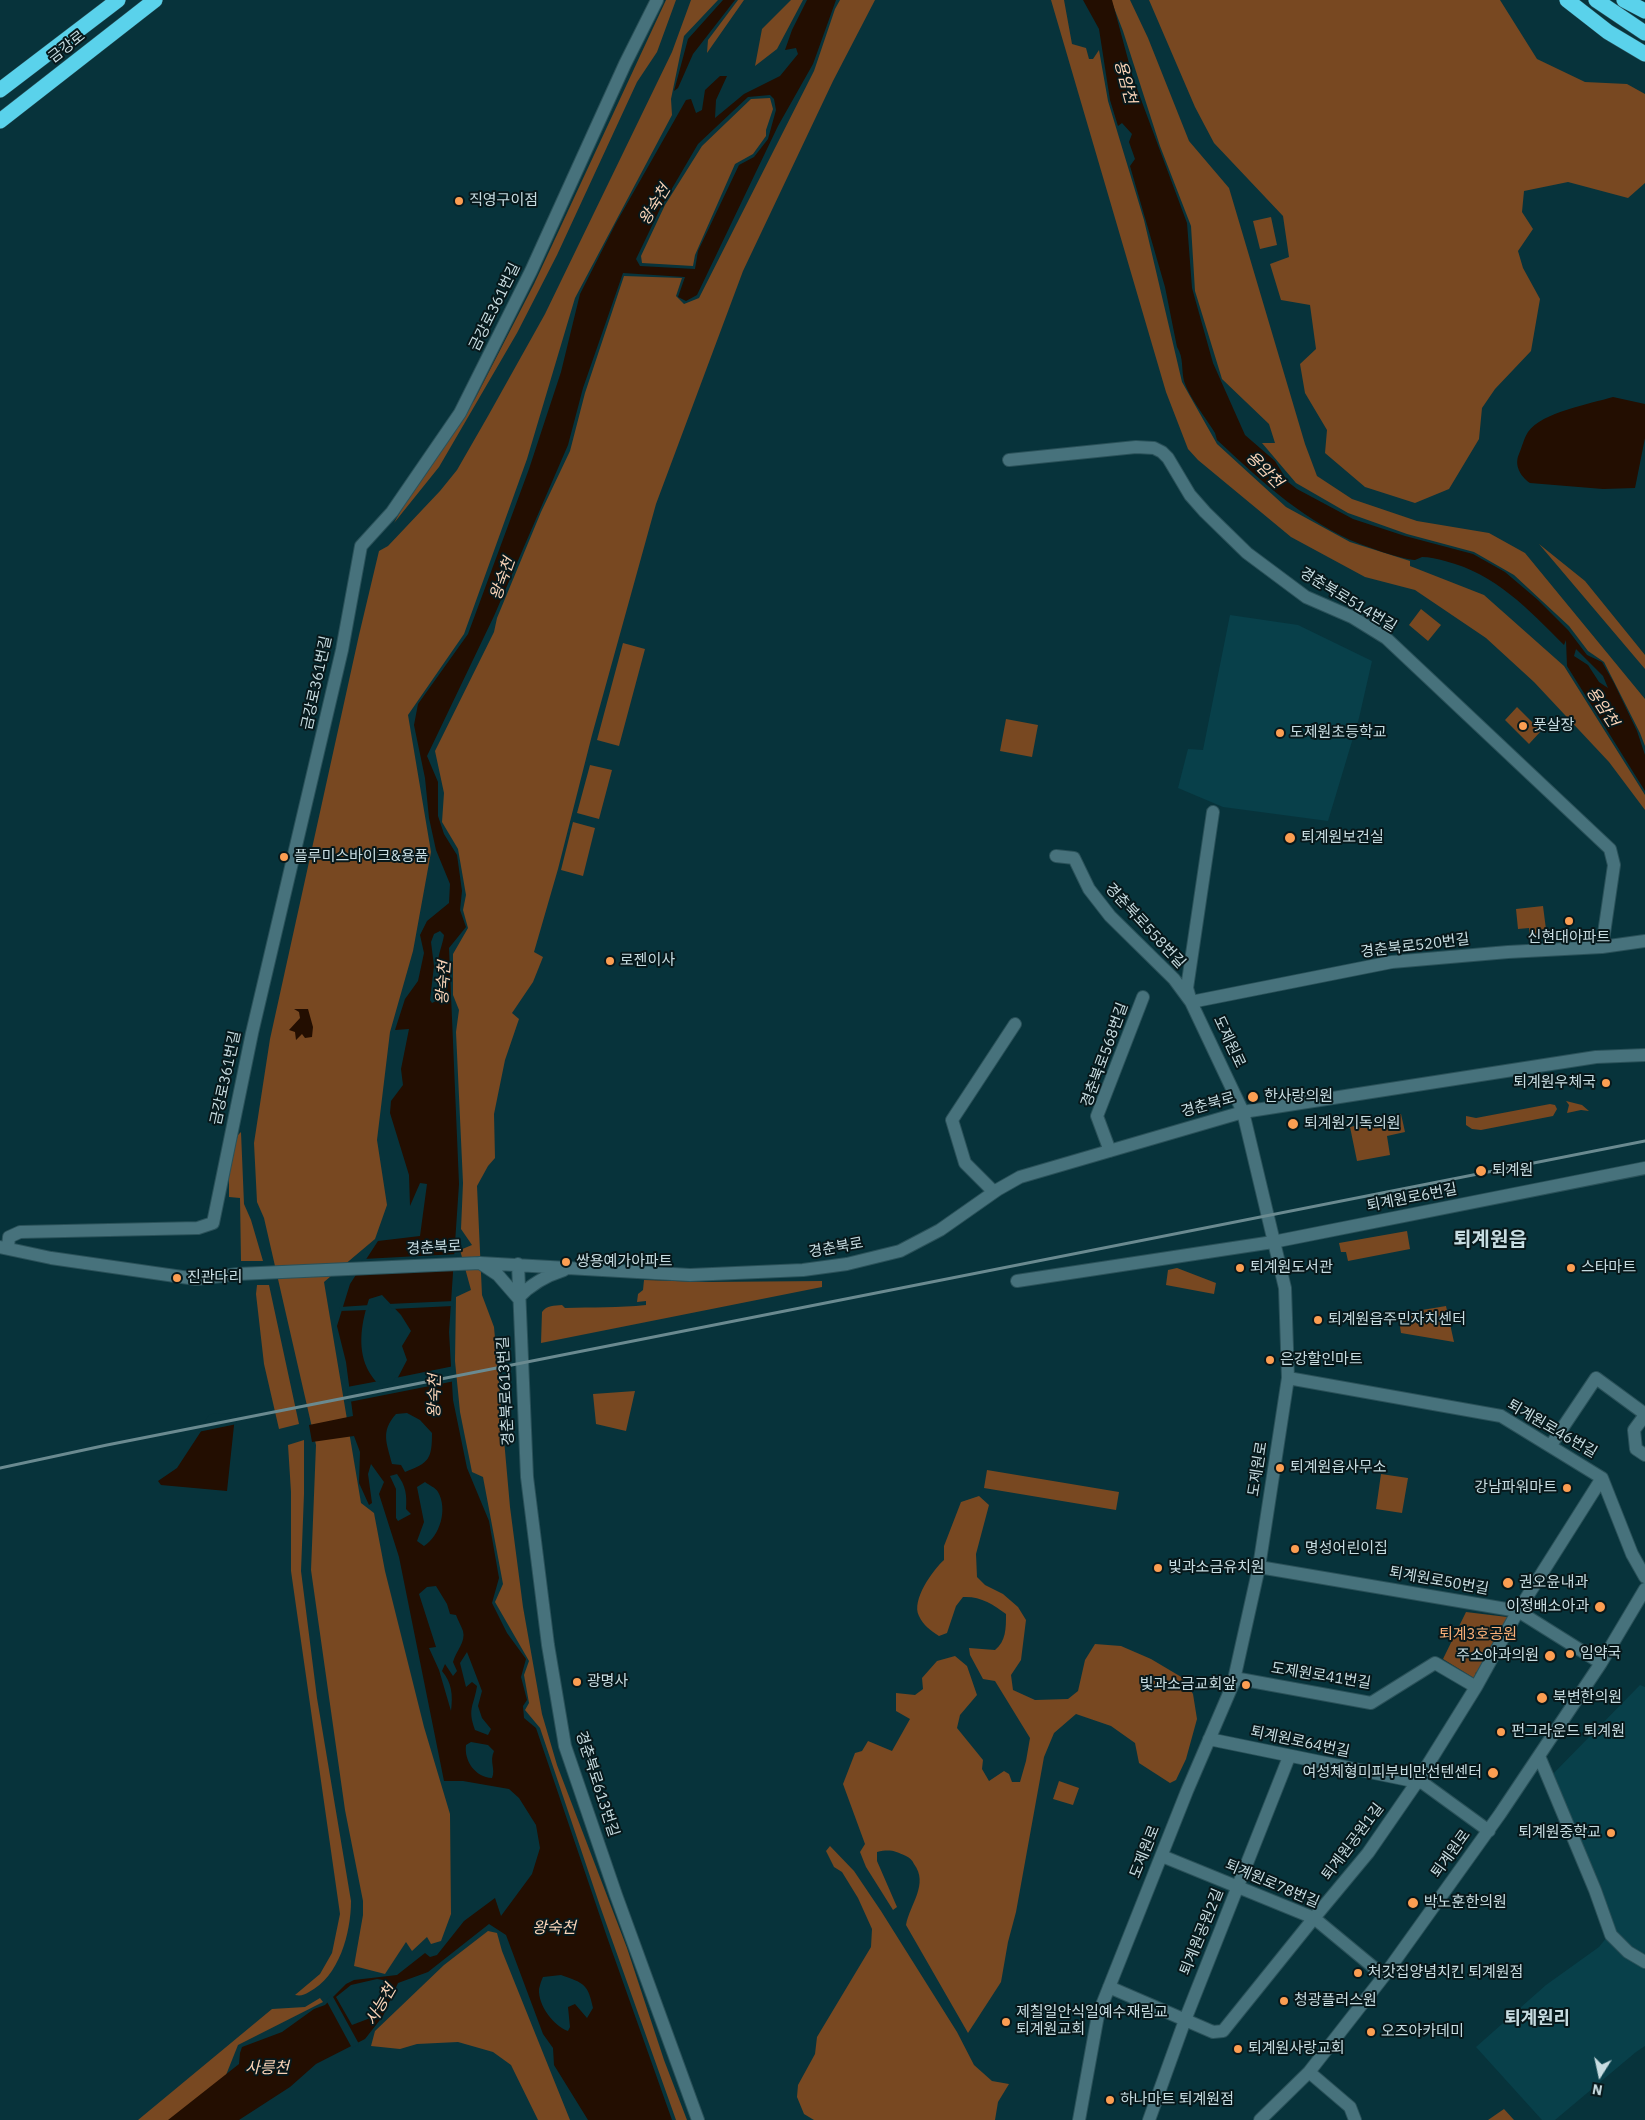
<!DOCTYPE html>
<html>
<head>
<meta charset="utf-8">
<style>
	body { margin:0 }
	#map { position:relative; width:1645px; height:2120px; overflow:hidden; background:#07333b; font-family:"IBM Plex Sans",sans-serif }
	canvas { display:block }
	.north { position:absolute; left:1575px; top:2050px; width:50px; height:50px; -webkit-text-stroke:4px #07181b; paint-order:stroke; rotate:190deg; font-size:14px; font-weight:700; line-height:20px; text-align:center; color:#c7dce1 }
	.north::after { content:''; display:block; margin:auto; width:18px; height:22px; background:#c7dce1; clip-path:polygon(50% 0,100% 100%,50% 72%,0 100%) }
</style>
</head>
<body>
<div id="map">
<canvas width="1645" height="2120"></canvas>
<div class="north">N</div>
</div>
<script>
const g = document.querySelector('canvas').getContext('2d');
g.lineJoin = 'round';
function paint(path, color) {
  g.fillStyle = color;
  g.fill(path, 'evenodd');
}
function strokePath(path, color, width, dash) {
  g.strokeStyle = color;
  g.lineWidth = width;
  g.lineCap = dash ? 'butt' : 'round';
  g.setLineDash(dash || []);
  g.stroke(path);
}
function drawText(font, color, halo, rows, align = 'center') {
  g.font = font + ' "IBM Plex Sans","Noto Sans KR",sans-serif';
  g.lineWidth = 4;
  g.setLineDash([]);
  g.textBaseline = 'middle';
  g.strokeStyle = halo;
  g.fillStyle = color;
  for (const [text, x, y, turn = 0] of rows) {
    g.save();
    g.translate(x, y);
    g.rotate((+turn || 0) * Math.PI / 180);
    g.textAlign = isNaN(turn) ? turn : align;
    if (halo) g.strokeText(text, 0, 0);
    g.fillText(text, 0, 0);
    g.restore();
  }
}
paint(new Path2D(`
	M1230 615 1298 625 1372 661 1359 718 1328 821 1223 807 1178 788 1188 749 1203 750Z
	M1640 1685 1645 1687V1956L1623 1943 1613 1928 1607 1912 1602 1889 1551 1776Z
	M1607 1937 1619 1953 1645 1966V2046L1636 2052 1555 2120H1542L1476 2047 1546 1985 1599 1947Z`), '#08404a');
paint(new Path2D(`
	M666 0H676L657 52 637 82 557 255 517 333 439 467 394 523 407 500 426 474 475 399 534 284Z
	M691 0H718L684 36 671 99 672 115 575 298 527 459 464 634 408 715 431 852 413 951 390 1032 377 1140 387 1205 375 1239 324 1282 361 1503 374 1513 385 1571 424 1727 450 1814 451 1914 441 1941 431 1944 427 1937 412 1951 406 1942 385 1974 354 1966 363 1915V1901L345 1810 311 1570 316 1445 264 1218 257 1202 254 1143 270 1039 359 635 379 551 388 546 440 491 457 470 488 416 545 314 672 52Z
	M738 0H744L707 53 708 40Z
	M791 0H803L777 49 755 66 762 29Z
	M840 0H875L833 81 743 271 656 504 592 735 558 869 534 952 543 957 533 982 512 1013 519 1019 505 1060 494 1114 495 1158 488 1166 477 1186 482 1295 494 1327 510 1507 523 1607 542 1714 557 1765 627 1948 664 2060 687 2120H676L600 1906 540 1728 525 1710 529 1703 524 1675 529 1661 495 1602 503 1584 483 1477 472 1472 460 1412 455 1361 456 1297 471 1290 460 1250 472 1245 461 1229 463 1183 456 1032 459 1010 453 995V954L468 928 463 910 466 895 458 849 442 822 444 793 435 751 494 632 497 618 541 512 570 451 585 393 624 276 682 278 676 296 684 304 699 298 814 71 835 9Z
	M1051 0H1064L1072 44 1086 48 1089 59H1093L1099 50 1108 101 1144 220 1182 382 1217 444 1286 507 1350 542 1410 561V566L1484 595 1564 666 1645 795V810L1609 762 1534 682 1486 638 1415 590 1365 577 1291 537 1198 460 1188 449 1166 392Z
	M1111 0H1130L1148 38 1189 141 1229 188 1305 444 1317 476 1352 499 1417 521 1489 533 1525 553 1645 699V746L1640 733 1604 662 1588 651 1569 626 1514 575 1474 552 1407 534 1348 513 1296 483 1262 443H1275L1269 424 1222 379 1195 291 1191 226 1160 146 1123 31Z
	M1149 0H1500L1537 59 1585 82 1627 84 1645 94V183L1628 198 1568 182 1524 191 1522 212 1533 229 1518 251 1523 268 1540 299 1531 351 1495 389 1482 408 1479 439 1449 489 1415 503 1365 487 1325 453 1327 430 1305 393 1300 364 1316 349 1310 305 1281 300 1270 264 1289 257 1283 216 1214 143 1195 107Z
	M770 98 773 109 766 130V136L753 154 735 164 695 255 693 266 642 263 641 256 665 205 702 146 751 99Z
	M1271 217 1277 245 1260 249 1253 221Z
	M1539 544 1585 581 1645 655V669Z
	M1421 609 1441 625 1428 641 1409 625Z
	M623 643 645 649 619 746 597 740Z
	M1517 707 1541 731 1529 744 1505 720Z
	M1006 719 1038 725 1032 757 1000 751Z
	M590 765 612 770 599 819 577 813Z
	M573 822 595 828 583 876 561 870Z
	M1543 906 1547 937 1530 939 1529 928 1518 929 1516 909Z
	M1566 1101 1582 1105 1589 1111 1581 1110 1567 1113 1569 1105Z
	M1550 1104 1555 1105 1557 1109 1553 1116 1481 1130 1472 1129 1466 1125V1116L1476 1118Z
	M1401 1114 1405 1132 1387 1136 1390 1155 1357 1161 1350 1127 1367 1123 1395 1124 1396 1115Z
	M241 1132 244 1204 251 1220 263 1261H241L240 1198 229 1197V1165L238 1135Z
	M1407 1231 1410 1249 1348 1261 1346 1252H1341L1339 1243Z
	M1177 1268 1216 1283 1214 1294 1166 1285 1168 1270Z
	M644 1280 706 1282 822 1281V1287L541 1343 542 1312C547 1305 554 1306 562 1305L565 1308C592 1307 619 1308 646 1305V1301L637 1302 638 1294 643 1290Z
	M257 1285H269L299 1424 279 1429 264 1364 256 1294Z
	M1446 1306 1454 1342 1401 1333 1398 1314Z
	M635 1391 626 1431 596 1424 593 1394Z
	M304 1440V1494L301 1571 317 1698 351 1901C351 1933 339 1977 309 1992 304 1995 301 1996 295 1995L320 1974 332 1953 340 1914 291 1571V1492L288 1445Z
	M987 1470 1119 1492 1116 1510 984 1488Z
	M1381 1474 1408 1478 1402 1513 1376 1509Z
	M979 1496 989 1505 976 1554 977 1577 985 1585 1003 1594 1018 1607 1026 1620 1021 1660 1011 1675 1013 1690 1035 1700 1068 1699 1078 1691 1085 1660 1095 1644 1121 1646 1151 1659 1183 1678 1193 1694 1197 1719 1186 1759 1176 1780 1170 1783 1139 1763 1135 1743 1111 1726 1076 1714 1054 1733 1044 1757 1016 1912 1008 1942 1001 1982 968 2033 906 1925C910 1904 929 1884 914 1864 912 1860 910 1858 906 1856 895 1851 890 1849 877 1852V1861L897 1907 893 1910 866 1867 860 1852 865 1844 843 1784 855 1753 862 1751 868 1741 892 1751 910 1719 896 1711V1693L915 1695 923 1689 922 1678 937 1661 955 1656 967 1666 977 1695 960 1715 957 1728 983 1760 982 1769 989 1781 1004 1771 1009 1774 1012 1782H1020L1026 1761 1030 1738 995 1681 983 1679 970 1655 969 1648 995 1650C1006 1641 1006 1629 1006 1614 993 1604 980 1596 963 1597L956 1606 947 1633 939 1636C931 1631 923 1625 919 1616 911 1600 933 1570 944 1560V1546L961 1502Z
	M1466 1612 1507 1617 1509 1621 1482 1671 1476 1672 1474 1678 1443 1659Z
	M1059 1781 1079 1788 1073 1805 1053 1799Z
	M830 1846 854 1871 881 1911 957 2032 974 2065 992 2081 1009 2084 998 2102 995 2120H814L804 2114 797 2097 798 2085 815 2054 817 2037 871 1947 872 1929 858 1898 842 1872 834 1867 826 1851Z
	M488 1931 497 1933 502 1951 570 2120H538L511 2065 493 2052 458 2042 417 2044 400 2049 371 2046 375 2031 444 1965Z
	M320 1998 323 2002 238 2045 208 2120H138L272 2009 305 2007Z
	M1504 2109 1514 2120H1488Z`), '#784821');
paint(new Path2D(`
	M723 0H735L693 54 678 88 674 91 688 39Z
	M807 0H836L813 64 778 126 697 295 686 301 678 297 685 277 623 273 583 388 568 445 494 616 427 756 438 782V816L444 834 457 855 462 891 460 910 466 927 449 948 459 1184 449 1332 453 1400 467 1468 489 1521 499 1578 492 1603 507 1633 526 1659 521 1677 527 1700 523 1706 524 1718 536 1728 607 1937 672 2120H588L554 2065 553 2048 543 2034 506 1935 489 1924 428 1972 398 1983 383 2016 365 2039 316 2064 290 2087 239 2120H168L239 2064 240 2053 242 2047 282 2032 314 2009 325 2005 346 1984 354 1980 397 1975 425 1953 430 1957 437 1955 464 1921 495 1898 501 1916 532 1874 540 1848 536 1825 519 1798 509 1789 463 1781H444L399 1557 379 1494 384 1482 371 1464 368 1474 372 1503 369 1505 359 1483 360 1452 354 1436 312 1442 309 1425 353 1416 346 1362 337 1326 350 1284 378 1241 420 1236 427 1184 420 1183 410 1206 409 1175 390 1113 391 1101 403 1085 401 1069 409 1029 395 1030 405 999 418 981 424 953 420 935 427 921 449 903 450 884 436 850 429 818 425 778 414 725 418 704 468 634 529 469 561 372 580 294 616 223 686 100 691 99 696 113 702 110 705 90 720 76H727L716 100 715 118 744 94 780 76 798 54 796 48 785 50 792 30ZM770 95 774 99 776 110 768 139 754 157 739 165 698 251 695 269 640 266 636 259 660 209 698 144 748 97ZM440 931 444 935C443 944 437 956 438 966 440 979 443 989 436 1001L432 1003 430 1000 434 966 431 942 434 934ZM382 1295 401 1315 411 1331 402 1346 407 1360 394 1385 380 1387C376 1381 370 1375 367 1368 357 1346 362 1321 369 1299ZM407 1413 420 1420 432 1433C432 1459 429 1463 405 1472L401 1465 392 1464C387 1443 380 1432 396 1414ZM397 1474C406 1486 407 1495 406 1509L411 1514 398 1521 396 1518V1489L390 1476ZM425 1482C429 1485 436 1488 438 1492 448 1509 440 1536 424 1546L417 1541 424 1522 417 1487ZM436 1586 447 1604 450 1614 456 1615C458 1620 461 1626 463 1631 466 1642 456 1651 453 1662L457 1671 453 1676 445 1664 442 1671C452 1683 453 1695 451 1711L439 1670 429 1648 436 1647 419 1594 427 1587ZM467 1652 482 1691 478 1706 482 1718 491 1729 488 1735 475 1730C467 1708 474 1706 477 1686L472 1682 466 1687 460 1663ZM471 1742 488 1745 494 1751C489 1762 496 1769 492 1778 475 1777 464 1761 466 1745ZM561 1975C584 1983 588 1984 593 2008L587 2018 575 2004 568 2007 570 2027 568 2031C554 2026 538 2006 539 1989 540 1985 541 1981 543 1977ZM377 1979 389 1981 380 1988V2003L373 2017 352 2025 336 1997 351 1985Z
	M1083 0H1112L1133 78 1187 223 1192 288 1213 363 1245 435 1275 461 1288 482 1297 489 1353 519 1405 536 1473 554 1505 572 1538 600 1568 630 1587 655 1602 662 1614 683 1637 731 1645 755V791L1567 666 1566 640 1564 645C1528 609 1496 574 1445 561 1438 559 1429 557 1422 557 1420 558 1417 559 1415 560 1403 560 1362 545 1350 540 1298 516 1258 478 1217 440L1215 433C1206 418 1189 397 1184 381 1181 369 1184 358 1177 347L1165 287 1130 166 1135 159 1129 142 1132 134 1122 123 1118 126 1110 100 1099 29ZM1576 649 1603 676 1608 688 1599 682 1588 665 1574 656Z
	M1613 397 1645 404V438L1635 488 1603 489 1530 483C1520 476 1514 465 1519 454 1522 447 1524 438 1528 432 1542 412 1590 404 1613 397Z
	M294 1009H308L313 1027 312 1037 305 1038 302 1034 296 1040 295 1032 289 1030 300 1018 299 1012Z
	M211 1416H235L227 1491 161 1485 158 1481 177 1468Z`), '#230e01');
paint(new Path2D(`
	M457 1254 456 1270 353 1275 363 1259Z
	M454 1301 453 1306 392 1309 388 1304Z
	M370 1305 368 1310 339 1311 340 1307Z
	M454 1366 455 1381 349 1402 347 1387 379 1381 381 1385 392 1383 395 1378Z
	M215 1413 236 1414 237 1424 198 1432 209 1415Z
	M332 1995 359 2044 352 2048 326 2000Z`), '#07333b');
const minor = new Path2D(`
	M1009 460 1136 447 1154 448 1162 452 1168 458 1190 495 1205 512 1247 553 1306 597 1352 617 1386 638 1610 849 1614 865 1602 947
	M1056 856 1074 858 1089 889 1110 916 1174 979 1191 1002 1392 962 1508 952 1602 947 1645 941
	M1110 1151 1097 1116 1143 997
	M994 1192 965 1163 952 1120 1015 1024
	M0 1247 51 1258 196 1279 238 1274 480 1263 690 1275 803 1270 847 1264 900 1251 940 1230 997 1190 1020 1177 1243 1112 1596 1057 1645 1055
	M8 1248 9 1237 20 1232 198 1228 213 1223 252 1033 342 650 361 546 392 512 460 413 531 271 625 64 657 0
	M480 1263 498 1275 518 1298C531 1284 545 1276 564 1270
	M518 1264 527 1477 548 1645 565 1746 616 1895 698 2120
	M1017 1281 1273 1242 1645 1168
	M1288 1378 1501 1416 1602 1478 1632 1554 1645 1577
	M1645 1415 1634 1430 1636 1449 1645 1455
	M1551 1445 1596 1378 1645 1414
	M1259 1567 1518 1611 1601 1663
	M1234 1678 1371 1703 1435 1663 1476 1687
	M1209 1739 1423 1783 1489 1831
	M1539 1756 1595 1890 1611 1935 1628 1952 1645 1962
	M1162 1856 1314 1918 1384 1976
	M1109 1987 1213 2032 1223 2031 1314 1918 1368 1853 1417 1782 1476 1687 1518 1611 1602 1478
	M1309 2072 1350 2107 1355 2120
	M1079 2120 1098 2015 1187 1791 1233 1684 1259 1567 1288 1378 1285 1288 1243 1112 1191 1002 1187 988 1213 812
	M1149 2120 1185 2020 1289 1757
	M1260 2120 1309 2072 1384 1976 1500 1814 1601 1663 1645 1589`);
const highway = new Path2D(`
	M1567 0 1608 32 1645 54
	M1596 0 1645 33
	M1624 0 1645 11
	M0 90 118 0
	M0 121 155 0`);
strokePath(minor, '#2a5159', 14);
strokePath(highway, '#2a5159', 16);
strokePath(minor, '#47727c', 12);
strokePath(highway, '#5ad2eb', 15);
strokePath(new Path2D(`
	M0 1468 107 1445 1645 1141`), '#6a8a90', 3);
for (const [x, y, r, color] of [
	[459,201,5,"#fc9e52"],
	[1523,726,5,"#fc9e52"],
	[1280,733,5,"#fc9e52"],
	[1290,838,6,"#fc9e52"],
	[284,857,5,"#fc9e52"],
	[1569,921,5,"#fc9e52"],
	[610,961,5,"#fc9e52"],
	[1606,1083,5,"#fc9e52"],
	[1253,1097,6,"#fc9e52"],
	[1293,1124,6,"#fc9e52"],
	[1481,1171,6,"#fc9e52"],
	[566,1262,5,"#fc9e52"],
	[1240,1268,5,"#fc9e52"],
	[1571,1268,5,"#fc9e52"],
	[177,1278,5,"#fc9e52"],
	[1318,1320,5,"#fc9e52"],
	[1270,1360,5,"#fc9e52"],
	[1280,1468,5,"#fc9e52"],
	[1567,1488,5,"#fc9e52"],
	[1295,1549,5,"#fc9e52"],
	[1158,1568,5,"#fc9e52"],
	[1508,1583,6,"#fc9e52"],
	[1600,1607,6,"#fc9e52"],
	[1570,1654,5,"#fc9e52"],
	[1550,1656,6,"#fc9e52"],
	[577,1682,5,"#fc9e52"],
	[1246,1685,5,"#fc9e52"],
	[1542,1698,6,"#fc9e52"],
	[1501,1732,5,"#fc9e52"],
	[1493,1773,6,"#fc9e52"],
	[1611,1833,5,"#fc9e52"],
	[1413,1903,6,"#fc9e52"],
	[1358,1973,5,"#fc9e52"],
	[1284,2001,5,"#fc9e52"],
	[1006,2022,5,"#fc9e52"],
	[1371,2032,5,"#fc9e52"],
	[1238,2049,5,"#fc9e52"],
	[1110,2100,5,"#fc9e52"]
]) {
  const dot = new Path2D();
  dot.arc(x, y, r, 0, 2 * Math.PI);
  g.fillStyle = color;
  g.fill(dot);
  strokePath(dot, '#07181b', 2);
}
drawText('15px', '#c7dce1', '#07181b', [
	["금강로",67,47,-38],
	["금강로361번길",495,307,-64],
	["경춘북로514번길",1348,600,31],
	["금강로361번길",317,683,-78],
	["경춘북로558번길",1145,926,47],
	["경춘북로520번길",1415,946,-7],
	["도제원로",1229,1042,65],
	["경춘북로568번길",1105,1055,-70],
	["금강로361번길",226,1078,-78],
	["경춘북로",1208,1105,-16],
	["퇴계원로6번길",1412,1198,-11],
	["경춘북로",434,1248,-3],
	["경춘북로",836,1248,-10],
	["경춘북로613번길",506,1391,-93],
	["퇴계원로46번길",1552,1429,30],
	["도제원로",1258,1469,-81],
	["퇴계원로50번길",1439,1581,10],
	["도제원로41번길",1321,1676,9],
	["퇴계원로64번길",1300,1742,12],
	["경춘북로613번길",597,1784,72],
	["퇴계원공원1길",1353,1842,-53],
	["도제원로",1145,1852,-68],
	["퇴계원로",1451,1854,-54],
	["퇴계원로78번길",1272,1884,23],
	["퇴계원공원2길",1202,1932,-68]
]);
drawText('15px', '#c7dce1', '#07181b', [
	["직영구이점",469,201],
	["풋살장",1533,726],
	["도제원초등학교",1290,733],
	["퇴계원보건실",1301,838],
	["플루미스바이크&용품",294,857],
	["신현대아파트",1569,938,"center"],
	["로젠이사",620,961],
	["퇴계원우체국",1596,1083,"right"],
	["한사랑의원",1264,1097],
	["퇴계원기독의원",1304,1124],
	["퇴계원",1492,1171],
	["쌍용예가아파트",576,1262],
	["퇴계원도서관",1250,1268],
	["스타마트",1581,1268],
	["진관다리",187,1278],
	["퇴계원읍주민자치센터",1328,1320],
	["은강할인마트",1280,1360],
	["퇴계원읍사무소",1290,1468],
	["강남파워마트",1557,1488,"right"],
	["명성어린이집",1305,1549],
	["빛과소금유치원",1168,1568],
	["권오윤내과",1519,1583],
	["이정배소아과",1589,1607,"right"],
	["임약국",1580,1654],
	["주소아과의원",1539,1656,"right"],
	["광명사",587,1682],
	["빛과소금교회앞",1236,1685,"right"],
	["북변한의원",1553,1698],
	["펀그라운드 퇴계원",1511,1732],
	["여성체형미피부비만선텐센터",1482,1773,"right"],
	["퇴계원중학교",1601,1833,"right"],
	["박노훈한의원",1424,1903],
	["처갓집양념치킨 퇴계원점",1368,1973],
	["청광플러스원",1294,2001],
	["제칠일안식일예수재림교",1016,2013],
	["퇴계원교회",1016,2030],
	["오즈아카데미",1381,2032],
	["퇴계원사랑교회",1248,2049],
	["하나마트 퇴계원점",1120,2100]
], 'left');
drawText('15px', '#fab078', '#07181b', [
	["퇴계3호공원",1478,1635]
]);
drawText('italic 16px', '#f9d3b7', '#07181b', [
	["용암천",1125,82,75],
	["왕숙천",655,205,-58],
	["용암천",1264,470,45],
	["왕숙천",503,579,-70],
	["용암천",1602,707,57],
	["왕숙천",444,983,-86],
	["왕숙천",435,1396,-89],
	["왕숙천",554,1928],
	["사능천",381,2005,-60],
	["사릉천",267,2068]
]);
drawText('bold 18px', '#c7dce1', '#07181b', [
	["퇴계원리",1537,2019]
]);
drawText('bold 20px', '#c7dce1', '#07181b', [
	["퇴계원읍",1490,1240]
]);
</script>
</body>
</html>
